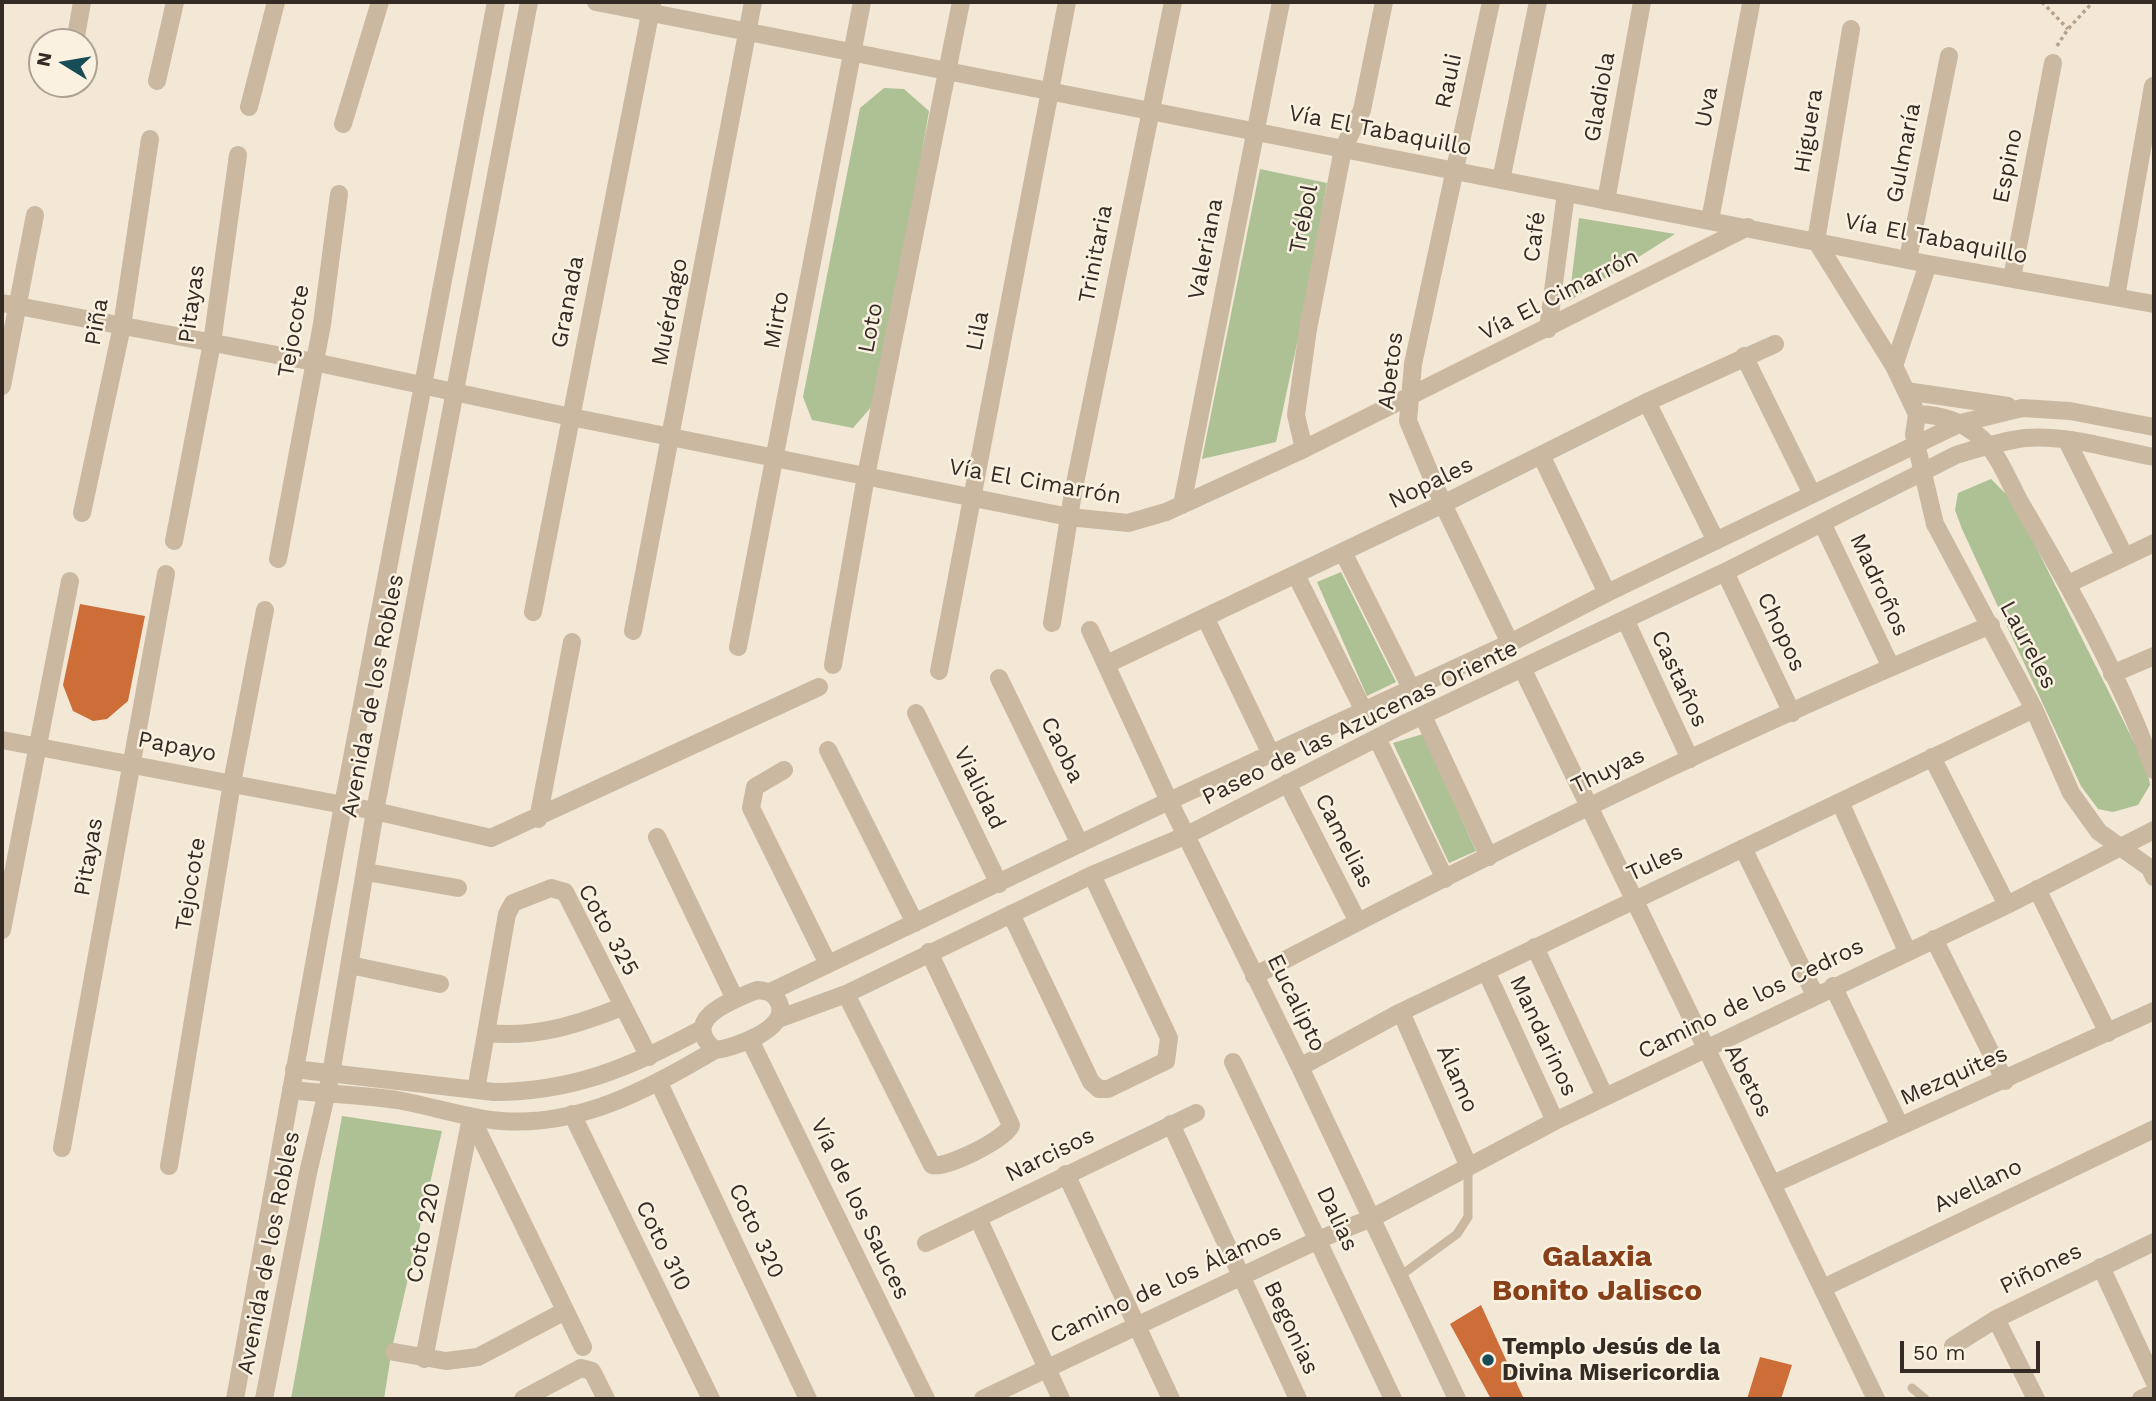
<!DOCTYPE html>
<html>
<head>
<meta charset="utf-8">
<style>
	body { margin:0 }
	#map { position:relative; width:2156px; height:1401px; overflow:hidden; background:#f2e8d5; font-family:"Work Sans",sans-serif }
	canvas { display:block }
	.frame { position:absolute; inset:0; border:4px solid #342b24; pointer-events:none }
	.north { position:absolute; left:28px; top:28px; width:70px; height:70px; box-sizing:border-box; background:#faf1e1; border:2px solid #aba295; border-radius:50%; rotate:281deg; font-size:19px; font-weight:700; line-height:28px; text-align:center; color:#342b24 }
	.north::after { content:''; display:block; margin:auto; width:24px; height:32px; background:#184c57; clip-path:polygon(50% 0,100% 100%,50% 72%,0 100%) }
	.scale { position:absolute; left:1900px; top:1341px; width:140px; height:32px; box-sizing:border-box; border:4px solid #342b24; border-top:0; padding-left:9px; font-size:21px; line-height:24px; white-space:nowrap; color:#342b24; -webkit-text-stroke:5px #faf1e1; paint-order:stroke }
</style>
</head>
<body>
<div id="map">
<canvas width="2156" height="1401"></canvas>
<div class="frame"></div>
<div class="north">N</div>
<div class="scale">50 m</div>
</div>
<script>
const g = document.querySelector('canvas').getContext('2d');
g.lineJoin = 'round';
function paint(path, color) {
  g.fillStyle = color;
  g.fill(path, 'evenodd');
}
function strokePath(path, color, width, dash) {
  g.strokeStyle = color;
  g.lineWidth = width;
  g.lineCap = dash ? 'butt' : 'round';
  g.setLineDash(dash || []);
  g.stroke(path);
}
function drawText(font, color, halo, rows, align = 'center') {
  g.font = font + ' "Work Sans",sans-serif';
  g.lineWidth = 5;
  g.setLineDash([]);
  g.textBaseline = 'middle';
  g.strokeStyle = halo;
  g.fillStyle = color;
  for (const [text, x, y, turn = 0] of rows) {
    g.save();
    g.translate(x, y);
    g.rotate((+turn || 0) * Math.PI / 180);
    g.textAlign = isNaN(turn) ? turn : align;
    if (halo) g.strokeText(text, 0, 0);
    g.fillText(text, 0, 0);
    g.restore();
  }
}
paint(new Path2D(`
	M884 88 904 89 929 111 904 259 873 405 853 428 812 420 803 397 860 108Z
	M1260 169 1327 183 1305 306 1276 442 1202 459Z
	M1579 218 1675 234 1569 301Z
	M1991 479 2010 498 2021 517 2147 768 2150 785 2138 805 2113 812 2098 809 2081 786 1962 529 1955 510 1958 493Z
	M1341 572 1396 682 1367 696 1317 582Z
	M1423 734 1476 851 1449 863 1393 743Z
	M342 1116 442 1131 392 1348 384 1399H291Z`), '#adc195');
paint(new Path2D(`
	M80 604 145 616 128 701 107 719 93 721 73 711 63 685Z
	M1481 1305 1523 1397 1519 1399H1491L1450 1324Z
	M1760 1357 1792 1365 1781 1399H1747Z`), '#cd6d38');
strokePath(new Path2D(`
	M2042 2 2068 29
	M2057 46 2068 29 2093 2`), '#b6a28b', 3.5, [3.5, 3.5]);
strokePath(new Path2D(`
	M1400 1276 1457 1234 1468 1217V1167
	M1912 1388 1925 1399`), '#cab8a1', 9);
strokePath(new Path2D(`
	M596 2 1928 264 2154 304
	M1491 2 1413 364 1408 421 1443 504 1510 643
	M1851 29 1816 241 1894 366 1917 414 1914 435 1935 524 2034 709 2071 793 2099 832 2150 868 2154 877
	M75 42 82 2
	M157 81 175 2
	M249 107 276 2
	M343 124 380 2
	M1501 180 1538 2
	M1606 201 1642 2
	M1710 220 1751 4
	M1908 259 1949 56
	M2012 278 2053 63
	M2116 297 2153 86
	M2 303 314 362 571 417 1069 517 1128 523 1166 512 1304 449 1748 227
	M1548 329 1566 193
	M1744 356 1812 494
	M1894 366 1928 264
	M2 386 35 215
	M1906 391 2008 406
	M1647 402 1716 541
	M1917 414C1942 415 1962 421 1981 438 1998 453 2009 482 2020 502 2070 587 2120 676 2154 770
	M2067 441 2125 557
	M1304 449 1296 415 1308 329 1343 149 1362 110 1384 2
	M1541 455 1607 593
	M1182 505 1281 2
	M82 513 122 326 150 139
	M1823 525 1891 667
	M174 541 212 343 238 155
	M1343 552 1411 688
	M278 559 322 324 339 194
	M1725 572 1792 713
	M1296 575 1364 711
	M2068 584 2154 543
	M533 612 652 4
	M1205 617 1271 754
	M1625 619 1690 759
	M1052 623 1073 493 1173 2
	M1090 630 1169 801 1300 1067 1457 1399
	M633 631 753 2
	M738 647 862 2
	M1107 664 1443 504 1647 402 1775 344
	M833 665 866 476 961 2
	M1523 670 1876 1399
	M939 671 1067 2
	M2112 674 2154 656
	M999 678 1080 844
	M916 713 999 884
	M1423 716 1489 857
	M1377 738 1445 879
	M2 740 375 811 491 838 819 687
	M828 750 915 923
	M1932 757 2007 905
	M784 770 755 787 751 808 828 964
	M1287 783 1358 922
	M1840 802 1907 951
	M538 819 572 642
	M657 837 735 999
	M1743 848 1815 995
	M366 872 458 888
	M2037 889 2108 1033
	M1011 914 1091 1082 1099 1089H1108L1166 1061 1169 1038 1092 875
	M2 930 70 581
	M1934 939 2005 1081
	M1535 947 1605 1097
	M350 965 440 984
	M1486 971 1555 1121
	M1254 976C1495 850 1740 729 1991 625
	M1833 986 1900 1126
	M757 990C767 991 774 992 779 1003 790 1029 734 1048 715 1050 678 1019 733 1000 757 990Z
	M770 992 1169 801 1510 643 1607 593 1961 423 2022 408 2070 411 2154 427
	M846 994 932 1165C946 1169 1008 1138 1011 1125L929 952
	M1401 1012 1468 1165
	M778 1019 846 994 1092 875 1187 835 1402 725 1725 572 1956 455C1979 448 2001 441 2025 438 2067 434 2114 450 2154 457
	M487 1033C536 1038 576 1025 622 1007
	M750 1040 926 1399
	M1233 1062 1393 1399
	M1300 1067 1401 1012 2034 709
	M294 1069 494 1092C574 1092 633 1066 702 1029
	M659 1083 808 1399
	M291 1090C326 1094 362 1095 397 1100 432 1106 466 1118 501 1121 580 1127 649 1089 715 1050
	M476 1090 507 914 513 903 551 888 565 892 649 1057
	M572 1114 711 1399
	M471 1117 583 1347
	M1171 1124 1298 1399
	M62 1148 166 574
	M169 1166 232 783 265 610
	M1066 1174 1171 1399
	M1773 1184 2154 1011
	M978 1218 1061 1399
	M926 1243 1196 1113
	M2101 1267 2154 1381
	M1823 1288 2154 1129
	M1996 1319 2036 1399
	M1953 1346 1996 1319 2154 1242
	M394 1352 446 1361 478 1357 565 1311
	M424 1359 471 1117
	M523 1399 581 1368 592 1371 606 1399
	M983 1399 1320 1239 1372 1218 1555 1121 2007 905 2154 830
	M2141 1399 2154 1393`), '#cab8a1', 18);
strokePath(new Path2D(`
	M235 1399 343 805 496 2
	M264 1399 308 1173 331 1074 375 811 529 2`), '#cab8a1', 18);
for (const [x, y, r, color] of [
	[1488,1360,7,"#184c57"]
]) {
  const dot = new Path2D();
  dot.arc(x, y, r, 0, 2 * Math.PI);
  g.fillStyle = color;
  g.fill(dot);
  strokePath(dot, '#faf1e1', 2.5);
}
drawText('23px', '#342b24', '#faf1e1', [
	["Rauli",1449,81,-78],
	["Gladiola",1600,97,-80],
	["Uva",1707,107,-79],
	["Vía El Tabaquillo",1380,131,11],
	["Higuera",1809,131,-81],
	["Gulmaría",1904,153,-79],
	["Espino",2008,166,-79],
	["Trébol",1304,219,-79],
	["Café",1535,237,-83],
	["Vía El Tabaquillo",1936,239,11],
	["Valeriana",1206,249,-79],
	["Trinitaria",1096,254,-79],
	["Vía El Cimarrón",1559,295,-27],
	["Granada",568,302,-79],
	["Pitayas",192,304,-82],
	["Muérdago",670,312,-79],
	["Mirto",777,320,-80],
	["Piña",97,322,-80],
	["Loto",871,328,-79],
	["Tejocote",294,331,-80],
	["Lila",978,331,-79],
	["Abetos",1391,371,-83],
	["Vía El Cimarrón",1035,482,10],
	["Nopales",1431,483,-26],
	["Madroños",1879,585,65],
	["Chopos",1781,632,65],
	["Laureles",2028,645,62],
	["Castaños",1679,679,65],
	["Avenida de los Robles",373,696,-79],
	["Paseo de las Azucenas Oriente",1360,723,-26],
	["Papayo",177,747,11],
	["Caoba",1062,750,64],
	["Thuyas",1608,771,-26],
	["Vialidad",979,788,64],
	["Camelias",1344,841,63],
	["Pitayas",89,857,-80],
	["Tules",1655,863,-25],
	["Tejocote",191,884,-81],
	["Coto 325",608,930,61],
	["Camino de los Cedros",1751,999,-26],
	["Eucalipto",1296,1003,64],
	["Mandarinos",1543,1036,65],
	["Mezquites",1954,1076,-24],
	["Álamo",1457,1079,66],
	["Abetos",1748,1081,63],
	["Narcisos",1050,1155,-26],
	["Avellano",1978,1186,-26],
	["Vía de los Sauces",860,1209,64],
	["Dalias",1337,1219,65],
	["Coto 320",756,1231,65],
	["Coto 220",424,1233,-79],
	["Coto 310",663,1246,64],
	["Avenida de los Robles",269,1253,-79],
	["Piñones",2041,1269,-26],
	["Camino de los Álamos",1166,1284,-25],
	["Begonias",1291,1328,65]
]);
drawText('bold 23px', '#342b24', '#faf1e1', [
	["Templo Jesús de la",1502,1347],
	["Divina Misericordia",1502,1373]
], 'left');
drawText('bold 30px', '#874019', '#faf1e1', [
	["Galaxia",1597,1257],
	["Bonito Jalisco",1597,1291]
]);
</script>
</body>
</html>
